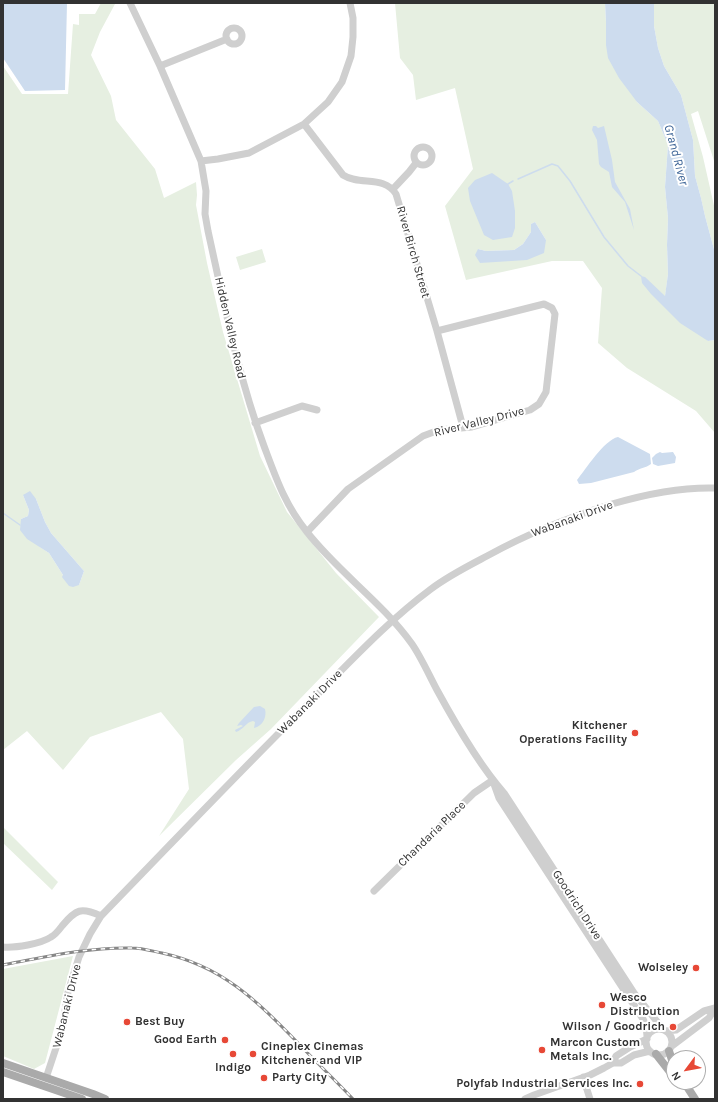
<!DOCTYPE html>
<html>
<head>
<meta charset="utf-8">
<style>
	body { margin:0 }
	#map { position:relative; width:718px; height:1102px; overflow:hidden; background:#fff; font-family:Karla,sans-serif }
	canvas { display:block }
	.frame { position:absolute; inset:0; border:4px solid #323232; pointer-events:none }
	.north { position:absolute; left:666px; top:1050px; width:40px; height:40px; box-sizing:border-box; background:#fff; border:1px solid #adadad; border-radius:50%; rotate:238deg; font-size:11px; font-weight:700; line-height:16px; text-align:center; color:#323232 }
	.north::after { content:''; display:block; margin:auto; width:14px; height:18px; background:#e74836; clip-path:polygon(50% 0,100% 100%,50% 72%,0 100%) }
</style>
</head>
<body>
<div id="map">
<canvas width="718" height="1102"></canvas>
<div class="frame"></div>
<div class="north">N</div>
</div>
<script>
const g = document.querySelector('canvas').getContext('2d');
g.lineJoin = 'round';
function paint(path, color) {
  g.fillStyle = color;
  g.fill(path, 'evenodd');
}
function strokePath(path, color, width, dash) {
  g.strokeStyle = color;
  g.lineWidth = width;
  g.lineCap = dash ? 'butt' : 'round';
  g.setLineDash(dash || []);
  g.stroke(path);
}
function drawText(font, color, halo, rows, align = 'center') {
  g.font = font + ' Karla,sans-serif';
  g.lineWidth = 4;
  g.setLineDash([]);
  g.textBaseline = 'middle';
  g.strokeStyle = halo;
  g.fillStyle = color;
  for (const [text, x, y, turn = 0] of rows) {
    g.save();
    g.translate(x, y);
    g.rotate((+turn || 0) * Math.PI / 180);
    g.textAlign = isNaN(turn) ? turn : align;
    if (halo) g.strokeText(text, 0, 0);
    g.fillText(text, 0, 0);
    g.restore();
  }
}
paint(new Path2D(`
	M101 3H115V4L100 32 91 55 111 96 116 120 155 169 164 198 196 182 197 195 196 205 207 263 223 332 260 456 287 512 336 573 379 617 271 729 236 760 159 836 189 789 183 739 161 712 90 737 63 770 27 731 3 750V66L22 94H68L73 24 79 25V14H95ZM23 495 36 499 45 522 51 533 84 571 79 585 63 575 49 553 40 547 21 519 28 516 29 510Z
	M395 3H605L606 22 637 102 658 121 668 145 665 187 668 218 667 245 668 274 665 297 641 276 708 341 715 340V433L696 411 627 368 598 343 602 288 583 261H552L466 280 445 206 473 169 455 88 416 100 413 75 400 58ZM535 222 546 240 480 263 478 249 486 251 514 250 523 244 531 232V224Z
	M654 3H715V164L698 111 691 114 703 157 715 210V253L705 216 701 198 695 176 693 140 681 95 664 66 658 48 654 26Z
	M262 249 266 262 240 270 236 257Z
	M3 827 58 882 52 890 3 843Z
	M73 956 45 1063 34 1069 3 1056V969Z`), '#e6efe1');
paint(new Path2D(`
	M3 3H67L65 90 25 91 3 58Z
	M605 3H654V26L658 48 664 66 681 95 693 140 695 176 701 198 705 216 715 253V340L708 341 680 323 651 294 642 283 641 276 645 277 665 296 668 274 667 245 668 218 665 187 668 145 658 121 637 102 619 78 608 58 606 45V22Z
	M593 126H596L598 128 604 126 612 160 615 182 630 209 634 230 625 202 612 187 609 172 601 167 599 164 597 140 592 130Z
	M492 173 508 184 512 191 515 211V228L512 237 493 240 484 235 470 201 468 188 475 180Z
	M535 222 546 240 544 253 527 260 480 263 475 255 478 249 486 251 514 250 523 244 531 232V224Z
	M618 437 650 454 651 464C646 468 639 468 634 472L591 483 579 484 577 480C586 469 604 440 618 437Z
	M660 452 662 453 673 452 676 457 675 463 658 466 653 464 652 458 656 454Z
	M30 491 36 499 45 522 51 533 84 571 79 585 73 587 69 586 62 577 63 575 49 553 27 539 20 530 21 519 28 516 29 510 23 495Z
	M260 706 265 709C267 717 263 726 254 728L255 722 253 721C246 722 243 730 236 732L235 730 243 726 241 725 237 726 239 723 254 707Z`), '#cddcee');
strokePath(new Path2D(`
	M518 179 552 164 558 166 570 181 604 237 628 266 641 276
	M508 184 513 181
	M3 513 20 525`), '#cddcee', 1.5);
strokePath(new Path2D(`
	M130 3 160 66 201 161 206 191 205 214 208 231C224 303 238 376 264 446 276 478 285 505 307 532 339 573 382 602 412 644 421 657 429 675 437 690 455 723 479 765 504 793L634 993 663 1029
	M226 36a8 8 0 1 1 16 0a8 8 0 1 1-16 0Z
	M160 66 227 39
	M304 124 343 175C360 186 384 175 396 194L437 331 463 427
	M414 156a9 9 0 1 1 18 0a9 9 0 1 1-18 0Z
	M201 161 218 159 249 153 304 124 328 102 342 82 351 56 353 37V18L350 3
	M393 189 409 172 416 163
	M255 423 302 406 317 410
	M307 532 348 489 423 436 439 430 472 427 530 410 539 404 546 392 555 314 552 308 544 304 437 331
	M494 784 499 798 643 1019 646 1026 647 1036
	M374 891 474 793 493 780
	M3 947C15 948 41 944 51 937 55 935 59 930 62 926 76 909 81 907 101 916
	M646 1042a13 13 0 1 1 26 0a13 13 0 1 1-26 0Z
	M666 1031 676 1030 704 1011 715 1008
	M672 1046 709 1018 715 1008
	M613 1063 616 1056 630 1047 647 1039
	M583 1077 590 1099
	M46 1078 62 1030 68 992 79 957 90 934 101 916C172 843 242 769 315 697 352 660 388 621 431 589 448 576 468 566 487 556 527 534 569 517 612 504 646 494 680 487 715 488
	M525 1099 534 1095 590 1075 604 1068 613 1063H621L634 1055 650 1051`), '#cfcfcf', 7);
strokePath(new Path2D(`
	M669 1051 674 1066
	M656 1054 674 1077
	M3 1063 93 1094 105 1099
	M3 1072 82 1099
	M684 1082 695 1099`), '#aaa', 8);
const rail = new Path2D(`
	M3 965C45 957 88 947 132 948 142 948 152 951 162 953 222 966 256 1000 298 1043 316 1062 335 1080 353 1099`);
strokePath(rail, '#878787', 3);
strokePath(rail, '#fff', 1.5, [4.5]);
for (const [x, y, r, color] of [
	[635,733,4,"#e74836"],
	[696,968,4,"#e74836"],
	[602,1005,4,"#e74836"],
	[127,1022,4,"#e74836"],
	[673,1027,4,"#e74836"],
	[225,1040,4,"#e74836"],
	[542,1050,4,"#e74836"],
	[233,1054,4,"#e74836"],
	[253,1054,4,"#e74836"],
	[264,1078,4,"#e74836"],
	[640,1084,4,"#e74836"]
]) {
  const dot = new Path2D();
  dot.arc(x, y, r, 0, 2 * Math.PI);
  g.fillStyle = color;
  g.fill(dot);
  strokePath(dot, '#fff', 1.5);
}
drawText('12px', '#323232', '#fff', [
	["River Birch Street",413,252,74],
	["Hidden Valley Road",230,328,77],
	["River Valley Drive",479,422,-14],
	["Wabanaki Drive",572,519,-20],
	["Wabanaki Drive",310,702,-45],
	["Chandaria Place",432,834,-44],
	["Goodrich Drive",577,905,57],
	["Wabanaki Drive",67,1006,-76]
]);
drawText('bold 12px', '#323232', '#fff', [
	["Kitchener",627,726],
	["Operations Facility",627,740],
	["Wolseley",688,968],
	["Wesco",610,998,"left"],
	["Distribution",610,1012,"left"],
	["Best Buy",135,1022,"left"],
	["Wilson / Goodrich",665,1027],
	["Good Earth",217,1040],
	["Marcon Custom",550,1043,"left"],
	["Metals Inc.",550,1057,"left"],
	["Cineplex Cinemas",261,1047,"left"],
	["Kitchener and VIP",261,1061,"left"],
	["Indigo",233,1068,"center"],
	["Party City",272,1078,"left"],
	["Polyfab Industrial Services Inc.",632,1084]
], 'right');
drawText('italic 13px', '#3e6597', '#fff', [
	["Grand River",676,155,75]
]);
</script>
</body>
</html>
